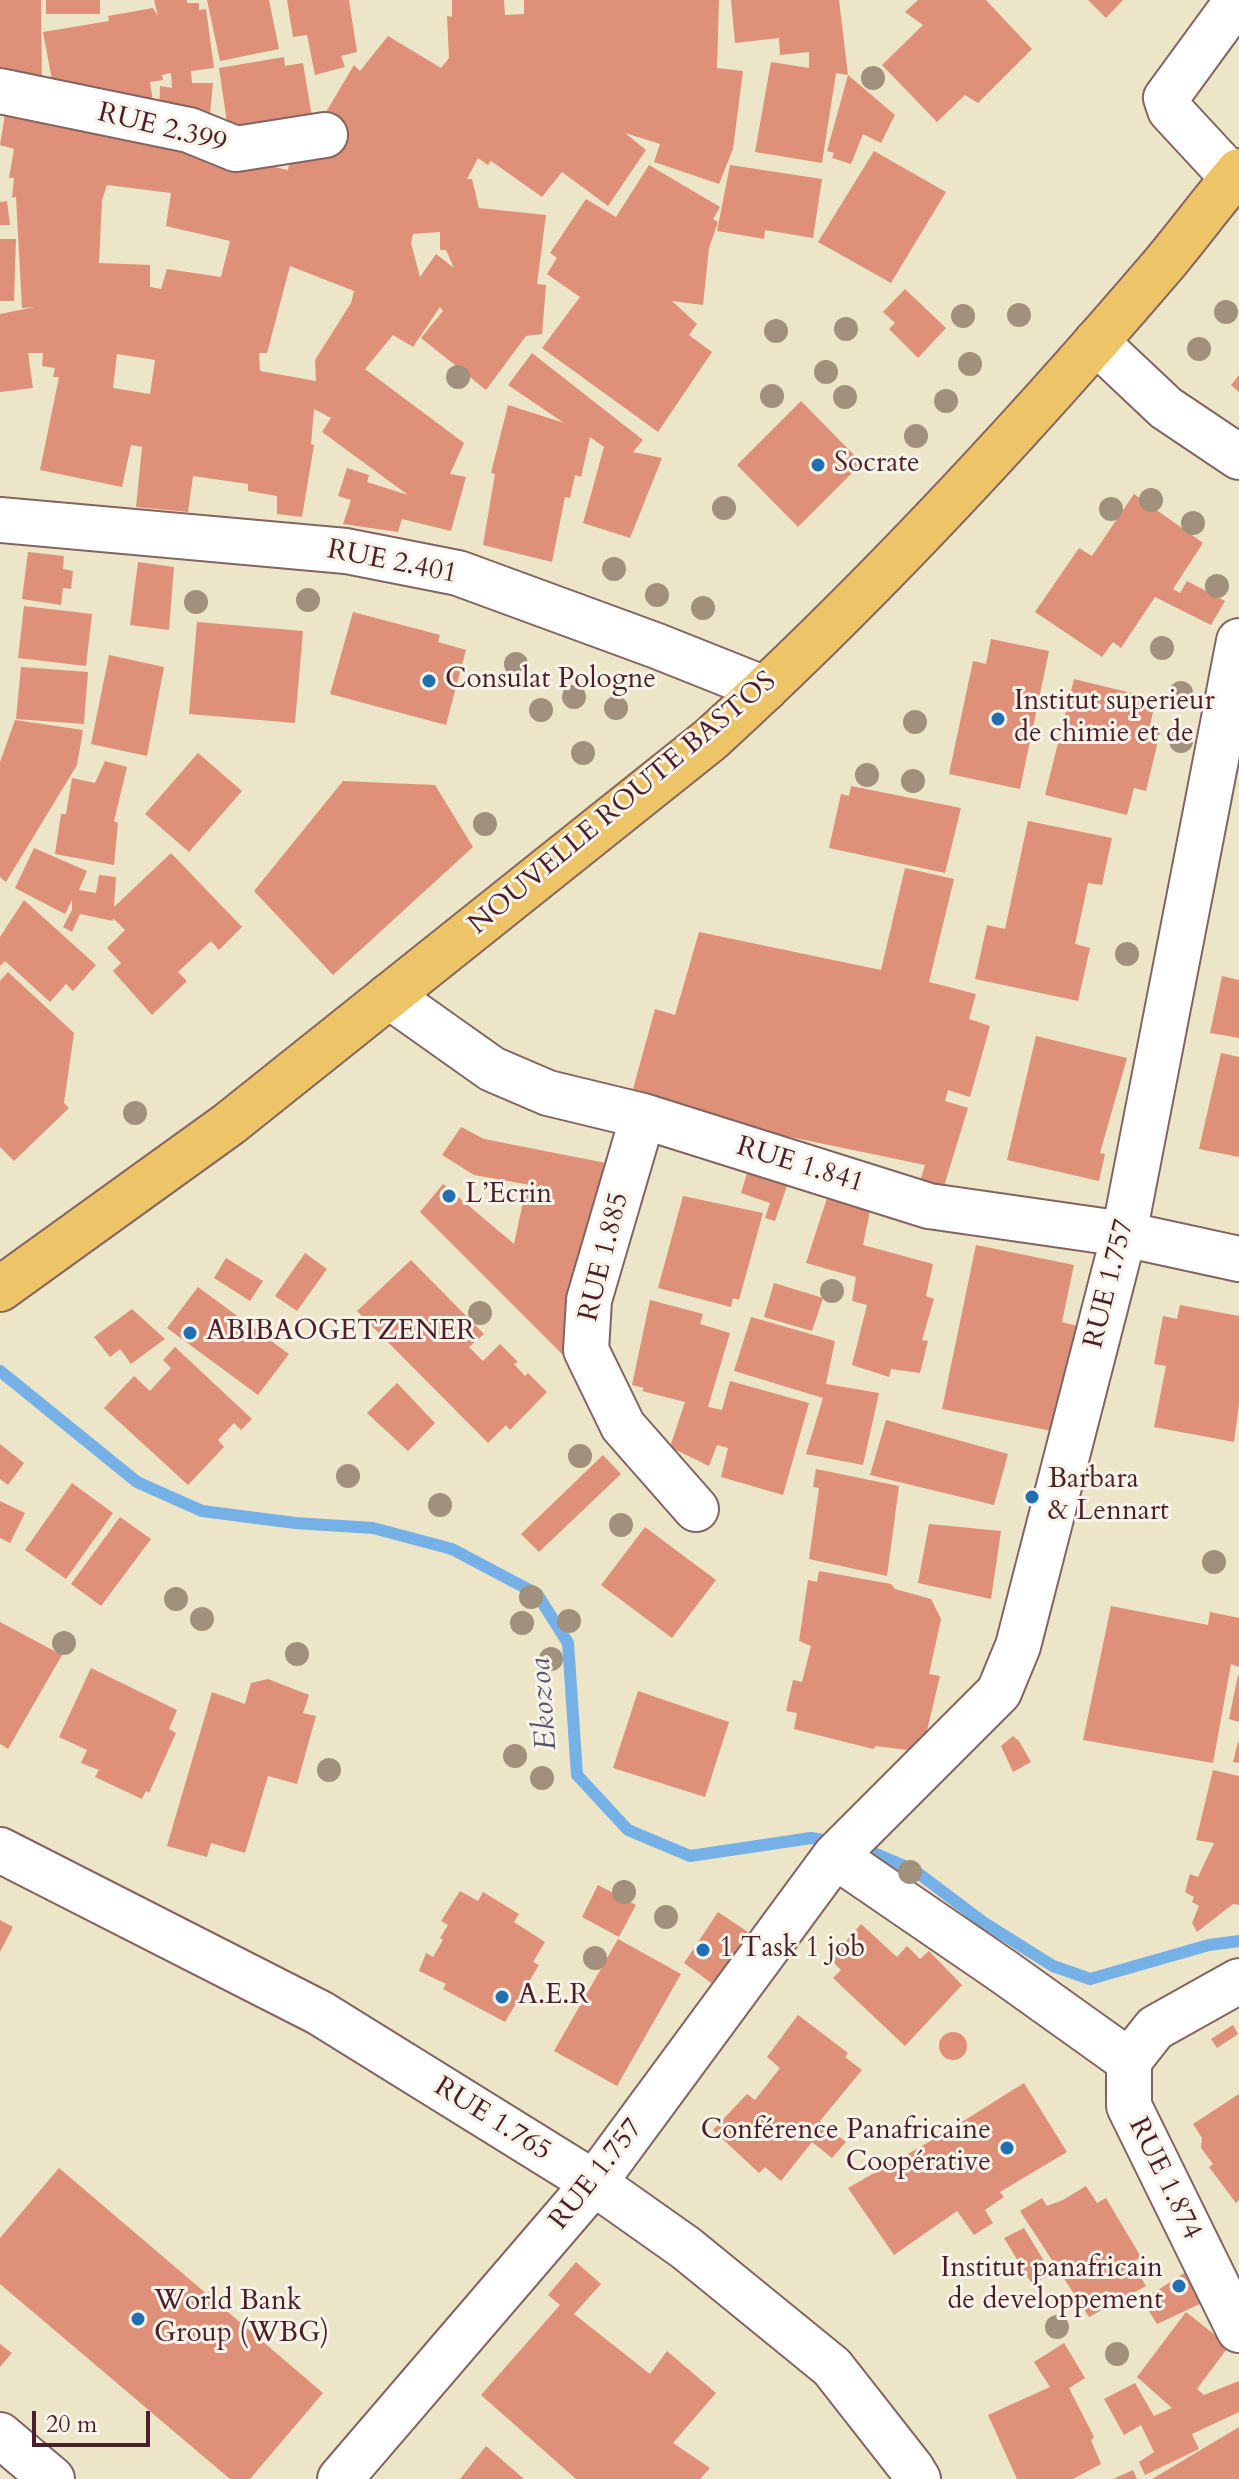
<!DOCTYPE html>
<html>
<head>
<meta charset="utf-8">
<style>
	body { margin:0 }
	#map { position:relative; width:1239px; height:2479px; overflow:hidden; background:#ece5c7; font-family:Cardo,serif }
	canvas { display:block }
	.scale { position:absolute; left:32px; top:2411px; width:118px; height:36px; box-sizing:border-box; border:4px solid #4a1f2b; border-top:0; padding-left:10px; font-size:24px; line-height:28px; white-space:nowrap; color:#4a1f2b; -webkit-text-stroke:6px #f7f3e8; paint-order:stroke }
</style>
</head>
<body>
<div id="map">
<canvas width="1239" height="2479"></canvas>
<div class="scale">20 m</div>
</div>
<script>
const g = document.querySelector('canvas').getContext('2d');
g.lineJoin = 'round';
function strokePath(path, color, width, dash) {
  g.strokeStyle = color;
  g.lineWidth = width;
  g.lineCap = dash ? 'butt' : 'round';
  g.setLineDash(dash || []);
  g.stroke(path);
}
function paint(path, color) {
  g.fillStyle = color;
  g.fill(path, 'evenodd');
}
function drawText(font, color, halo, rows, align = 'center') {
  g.font = font + ' Cardo,serif';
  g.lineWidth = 6;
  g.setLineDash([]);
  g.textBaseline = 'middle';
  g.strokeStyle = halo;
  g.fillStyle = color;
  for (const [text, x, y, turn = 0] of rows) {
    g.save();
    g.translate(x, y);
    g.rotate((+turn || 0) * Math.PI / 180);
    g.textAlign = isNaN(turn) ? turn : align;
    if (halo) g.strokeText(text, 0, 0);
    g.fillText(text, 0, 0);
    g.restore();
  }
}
strokePath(new Path2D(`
	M0 1371 137 1482 202 1511 295 1523 373 1528 452 1549 537 1594 568 1643 577 1775 628 1830 690 1856 811 1838 835 1842
	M857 1846 914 1870 983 1922 1053 1966 1090 1979 1209 1945 1239 1941`), '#75b1e7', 12);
paint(new Path2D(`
	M0 0H41L42 86 4 84V67H0Z
	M46 0H100V14H46Z
	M154 0H187V3H199V10L206 9 214 68 191 71 192 83H213L209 123 159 116 160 86 172 88 171 73 162 75 163 80 150 82 154 109 53 85 43 32 109 21 108 16 153 8 158 16Z
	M207 0H269L279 49 220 61Z
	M287 0H349L357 52 341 56 345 67 315 75 307 35 293 37Z
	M452 0H504L505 15 524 14V0H719L717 68 743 71 733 149 719 184 654 162 660 144 625 133 646 150 608 206 562 172 542 197 491 161 488 165 478 158 467 179H472L479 208 546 215 537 284 546 285 542 334 526 336 486 390 421 338 443 311 440 307 413 347 393 335 365 369 464 443 450 474 466 477 451 531 402 519 398 532 343 524 351 500 338 496 347 468 369 475 367 482 408 495 322 432 331 418 314 409 311 444 314 445 302 517 277 514V496L248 491V484L193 476 188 512 136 507 142 447 131 445 122 487 40 470 59 377H53L55 368 42 366 43 353H28L33 388 0 392V314L35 307 22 308 16 197 12 198 14 178H9L14 149 0 145 6 108 288 170 292 150 333 152 326 112 354 65 360 71 388 36 441 68 449 58 447 16 452 17ZM107 185 171 193 166 226 230 241 221 277 167 269 161 289 150 287V265L99 263 102 200ZM440 232V250H446L454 268 436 254 420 277 411 243 413 234ZM290 266 354 291 351 303 315 360 316 381 260 371 259 353H267ZM117 354 155 360 150 394 113 388Z
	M731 0H839L848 75 836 73 822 163 755 152 771 62 809 68V52L780 55 779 38 735 43Z
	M918 0H986L1032 49 978 103 965 95 937 122 882 65 923 25 905 12Z
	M1088 0H1123L1106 18Z
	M284 57 285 66 303 63 314 129 230 143 219 68Z
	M848 75 895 115 881 143 863 134 851 164 832 158 834 153 827 151Z
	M874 151 946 192 891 283 818 242Z
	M649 165 720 207 713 219 718 222 709 248 703 305 672 301 697 324 689 335 712 352 658 432 542 348 580 297 547 274 557 258 550 253 586 199 616 217Z
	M730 165 822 179 813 238 765 230 764 239 717 231Z
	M7 201 10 225H0V202Z
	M0 239H16L14 301H0Z
	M905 289 946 328 918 358 889 329 895 323 883 312Z
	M532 353 643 440 633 452 662 458 630 538 583 523 604 447 590 437 581 477 575 475 570 498 565 497 552 562 483 545 495 474 491 473 508 405 564 423 508 385Z
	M1239 375V392L1231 385Z
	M801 401 862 463 798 527 737 465Z
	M1134 494 1203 543 1173 589 1180 593 1187 581 1225 601 1211 625 1155 597 1121 648 1113 642 1102 657 1035 612 1079 548 1092 556Z
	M28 552 64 556 63 569 73 571 71 589 63 588 61 605 22 599Z
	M138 562 174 567 169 630 130 625Z
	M24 606 92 614 86 666 18 658Z
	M353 612 440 635 438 642 466 650 446 725 330 694Z
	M197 622 303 631 295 723 189 714Z
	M991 639 1049 651 1020 789 949 774 973 661 986 664Z
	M109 655 164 667 147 756 91 744Z
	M21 667 88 672 84 724 16 719Z
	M1074 679 1156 699 1150 725 1161 728 1146 791 1134 788 1127 815 1045 795Z
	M15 720 83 730 77 765 6 882 0 877V762Z
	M198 753 242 791 189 852 145 814Z
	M105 761 127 767 114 821 118 823 114 865 55 854 61 814H66L72 778 95 783Z
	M343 781 435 785 473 847 333 975 254 891Z
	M851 786 961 808 945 873 829 848 841 794 849 796Z
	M1028 821 1112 838 1102 885 1088 883 1075 944 1090 948 1078 1001 975 979 987 925 1005 929Z
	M34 848 87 871 79 890 96 893 99 875 116 877 114 907 171 853 242 927 219 950 211 941 178 972 187 981 152 1015 113 971 121 963 107 948 125 930 113 918V921L80 914 72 932 63 927 72 910V900L65 914 15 888Z
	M905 868 954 879 929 982 976 994 969 1019 990 1026 970 1097 948 1090 945 1101 968 1108 941 1196 917 1191 925 1165 617 1101 620 1087 633 1089 655 1009 675 1015 699 932 881 970Z
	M24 900 96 965 73 991 66 984 50 1002 5 961 0 966V937Z
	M8 972 74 1033 64 1103 69 1108 14 1161 0 1147V981Z
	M1222 976 1239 980V1038L1210 1033Z
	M1036 1036 1127 1058 1100 1153 1105 1154 1099 1181 1007 1160Z
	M1221 1053 1239 1057V1157L1199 1149Z
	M461 1127 484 1139 616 1165 572 1364 420 1212 443 1184 514 1244 526 1188 535 1190 536 1186 474 1175 442 1155Z
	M747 1173 787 1186 775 1221 765 1218 770 1203 741 1193Z
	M828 1195 870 1211 863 1245 933 1264 926 1296 934 1299 922 1340 928 1341 920 1373 891 1369 889 1377 852 1365 867 1305 852 1301 856 1277 806 1263Z
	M683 1196 763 1213 739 1300 733 1298 731 1307 658 1288Z
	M976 1245 1074 1265 1062 1322 1078 1326 1057 1432 942 1409Z
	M305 1253 327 1269 297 1311 275 1296Z
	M226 1258 263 1281 250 1301 214 1278Z
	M411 1260 484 1334 469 1347 483 1361 500 1344 518 1362 514 1364 525 1376 528 1373 547 1392 510 1430 506 1425 488 1443 357 1311Z
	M774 1283 823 1298 812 1331 764 1317Z
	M198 1287 289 1354 258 1395 167 1328Z
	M650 1300 703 1314 700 1324 730 1333 708 1407 722 1410 730 1381 809 1403 783 1495 721 1477 728 1448 717 1445 709 1466 670 1447 685 1402 642 1391 644 1388 632 1385Z
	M1180 1305 1239 1316V1404L1234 1442 1154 1427 1166 1366 1154 1364 1163 1316 1177 1319Z
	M132 1309 165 1339 131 1364 120 1349 110 1357 94 1337Z
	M751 1317 835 1341 826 1384 879 1393 863 1465 806 1454 823 1398 734 1371Z
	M175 1347 252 1419 241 1430 234 1423 218 1440 224 1447 188 1485 104 1408 134 1376 150 1391 171 1368 163 1360Z
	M397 1383 435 1423 408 1451 367 1413Z
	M886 1420 1008 1454 994 1505 870 1475Z
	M0 1444 24 1463 8 1485 0 1479Z
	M603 1455 621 1474 539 1552 521 1534Z
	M816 1469 899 1486 887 1576 809 1559 819 1488 813 1487Z
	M72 1483 113 1513 66 1579 25 1550Z
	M0 1501 25 1513 10 1543 0 1538Z
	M120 1517 151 1539 101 1606 71 1584Z
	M929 1524 1001 1531 991 1599 918 1583Z
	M645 1527 716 1580 672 1638 601 1585Z
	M819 1571 891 1584 895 1589 931 1599 941 1619 929 1674 940 1676 925 1739 907 1750 876 1746 873 1749 794 1729 797 1713 786 1711 793 1680 802 1682 811 1646 799 1641 808 1580 817 1582Z
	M1111 1606 1208 1625 1210 1612 1239 1618V1667L1231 1664 1213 1763 1083 1740Z
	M0 1622 62 1655 8 1749 0 1744Z
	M91 1668 177 1710 169 1729 176 1733 149 1793 146 1791 142 1799 95 1777 99 1770 81 1763 87 1750 59 1737Z
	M1238 1675H1239V1722L1229 1719Z
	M268 1679 309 1695 303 1713 316 1716 297 1784 268 1776 245 1853 211 1843 207 1857 167 1846 212 1692 245 1704 251 1683Z
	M638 1691 729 1722 705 1797 613 1768Z
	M1013 1736 1019 1741 1031 1762 1013 1772 1001 1746Z
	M1238 1742H1239V1763L1233 1762Z
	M1213 1770 1239 1776V1905L1233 1904 1197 1932 1192 1923 1199 1906 1192 1902 1194 1897 1185 1892 1190 1874 1198 1877 1214 1843 1196 1840Z
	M598 1885 636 1905 619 1937 582 1917Z
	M460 1891 478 1901 483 1892 519 1914 514 1922 545 1942 533 1962 539 1965 505 2022 443 1989 446 1984 419 1971 426 1953 433 1957 443 1940 440 1938 448 1925 441 1921Z
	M718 1912 748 1932 714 1985 684 1963Z
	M0 1920 13 1927 0 1952Z
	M861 1924 897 1957 907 1946 920 1959 929 1951 962 1985 905 2046 833 1978 841 1970 830 1959Z
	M618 1939 681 1974 617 2086 554 2051Z
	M798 2015 848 2053 845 2057 862 2070 820 2121 846 2142 832 2158 812 2142 781 2181 765 2167 759 2173 713 2130 747 2094 755 2100 780 2068 767 2057Z
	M1233 2025 1238 2034 1217 2048 1211 2039Z
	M939 2046a14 14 0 1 1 28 0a14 14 0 1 1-28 0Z
	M1024 2083 1067 2152 1000 2192 1004 2197 985 2210 993 2223 974 2235 957 2211 894 2255 848 2188 941 2135Z
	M1239 2094V2200L1236 2203 1209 2167 1213 2164 1201 2148 1202 2138 1193 2124Z
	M59 2168 323 2393 250 2479H230L0 2284V2238Z
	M1086 2186 1097 2203 1106 2198 1141 2257 1132 2263 1146 2286 1089 2317 1020 2211 1042 2198 1047 2206 1063 2200Z
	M1024 2228 1052 2274 1032 2284 1004 2238Z
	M576 2262 601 2284 574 2314 650 2374 667 2351 716 2393 673 2443 710 2468 700 2479H576L481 2395 560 2305 548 2295Z
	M1186 2272 1202 2303 1157 2324 1142 2300Z
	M1186 2312 1229 2346 1197 2389 1204 2395 1239 2381V2412L1192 2434 1199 2449 1145 2475 1139 2462 1154 2452 1141 2425 1124 2435 1104 2399 1135 2383 1154 2416 1172 2408 1137 2377Z
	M1064 2343 1085 2378 1069 2388 1094 2437 1091 2440 1101 2464 1073 2479H1017L988 2415 1050 2387 1034 2362Z
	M0 2344 12 2353 0 2367Z
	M1239 2427V2479H1152Z
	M486 2446 524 2479H460Z
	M1133 2470 1137 2479H1113Z`), '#df9079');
const minor = new Path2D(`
	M0 91 189 130 236 149 325 135
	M1233 178 1170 110 1166 98 1231 9 1239 6
	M1096 342 1166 408 1239 457
	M0 520 346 551 458 573 657 646 765 689
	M389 996 492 1069 548 1093 643 1116 929 1206 1124 1234 1239 1259
	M643 1116 589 1300 586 1350 623 1426 696 1509
	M0 1850 320 2013 594 2183 686 2248 832 2367 912 2469 918 2479
	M835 1856 1003 1971 1129 2061
	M1239 1981 1155 2028 1129 2061V2106L1239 2330
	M0 2435 52 2479
	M340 2479 594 2183 835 1856 999 1692 1018 1646 1124 1234 1239 641`);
const major = new Path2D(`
	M0 1289 229 1124 711 739C872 592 1021 431 1163 265 1189 234 1213 201 1239 171`);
strokePath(minor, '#836462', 48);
strokePath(major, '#836462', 48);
strokePath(minor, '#fff', 44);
strokePath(major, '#eec469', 44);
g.fillStyle = '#a0907c';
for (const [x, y] of [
	[873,78],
	[1226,312],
	[1019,315],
	[963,316],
	[846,329],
	[776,331],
	[1199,349],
	[970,364],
	[826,372],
	[458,377],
	[772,396],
	[845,397],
	[946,401],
	[916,436],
	[1151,500],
	[724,508],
	[1111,509],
	[1193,523],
	[614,569],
	[1217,586],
	[657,595],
	[308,600],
	[196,602],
	[703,608],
	[1162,648],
	[516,664],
	[1181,693],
	[574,697],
	[616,708],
	[541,710],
	[915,722],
	[1181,741],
	[583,753],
	[867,775],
	[913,781],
	[485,824],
	[1127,954],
	[135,1113],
	[832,1291],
	[480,1313],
	[580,1456],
	[348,1476],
	[440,1505],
	[621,1525],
	[1214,1562],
	[531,1597],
	[176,1599],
	[202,1619],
	[569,1621],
	[522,1623],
	[64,1643],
	[297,1654],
	[551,1659],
	[515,1756],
	[329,1770],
	[542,1778],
	[910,1872],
	[624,1892],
	[666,1917],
	[595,1958],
	[1057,2327],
	[1117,2354]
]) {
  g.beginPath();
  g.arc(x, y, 12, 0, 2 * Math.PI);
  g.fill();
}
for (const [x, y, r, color] of [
	[818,465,8,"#1f6fb2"],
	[429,681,8,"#1f6fb2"],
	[998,719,8,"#1f6fb2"],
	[449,1196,8,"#1f6fb2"],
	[190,1333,8,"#1f6fb2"],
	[1032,1497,8,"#1f6fb2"],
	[703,1950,8,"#1f6fb2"],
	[502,1997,8,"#1f6fb2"],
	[1007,2148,8,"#1f6fb2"],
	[1179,2286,8,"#1f6fb2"],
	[138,2319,8,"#1f6fb2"]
]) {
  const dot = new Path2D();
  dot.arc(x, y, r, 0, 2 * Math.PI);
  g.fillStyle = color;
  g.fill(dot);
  strokePath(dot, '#f7f3e8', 3);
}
drawText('28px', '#4a1f2b', '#f7f3e8', [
	["RUE 2.399",162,129,14],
	["RUE 2.401",392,563,11],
	["NOUVELLE ROUTE BASTOS",623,804,-40],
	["RUE 1.841",800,1166,17],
	["RUE 1.885",605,1257,-76],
	["RUE 1.757",1110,1284,-76],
	["RUE 1.765",492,2120,32],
	["RUE 1.757",597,2175,-52],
	["RUE 1.874",1164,2179,64]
]);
drawText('28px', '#4a1f2b', '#f7f3e8', [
	["Socrate",834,465],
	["Consulat Pologne",445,681],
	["Institut superieur",1014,703],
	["de chimie et de",1014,735],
	["L’Ecrin",465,1196],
	["ABIBAOGETZENER",206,1333],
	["Barbara",1048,1481],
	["& Lennart",1048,1513],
	["1 Task 1 job",719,1950],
	["A.E.R",518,1997],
	["Conférence Panafricaine",991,2132,"right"],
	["Coopérative",991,2164,"right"],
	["Institut panafricain",1163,2270,"right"],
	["de developpement",1163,2302,"right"],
	["World Bank",154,2303],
	["Group (WBG)",154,2335]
], 'left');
drawText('italic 30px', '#59526d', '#f7f3e8', [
	["Ekozoa",545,1704,-94]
]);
</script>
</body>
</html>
